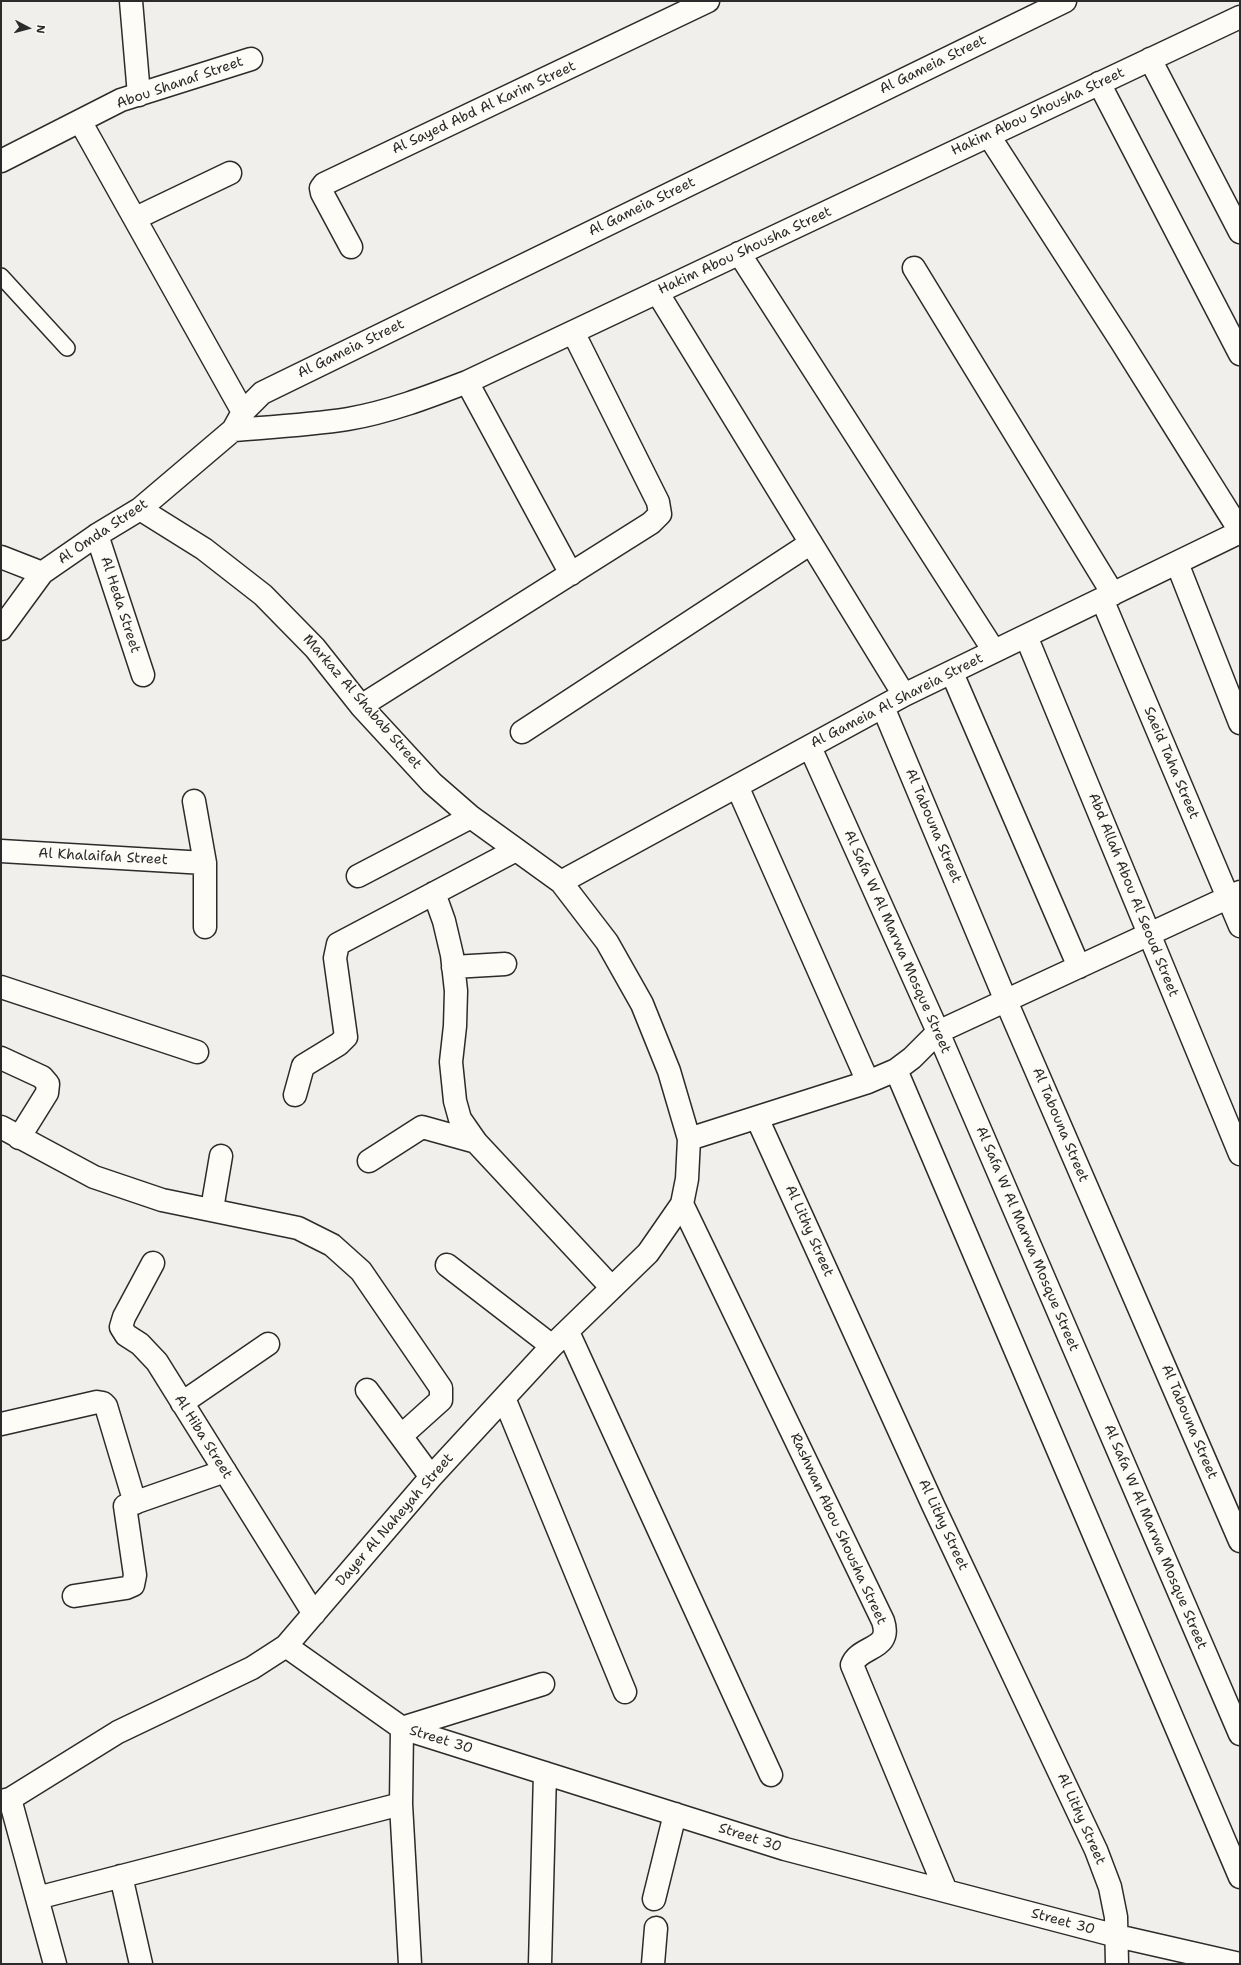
<!DOCTYPE html>
<html>
<head>
<meta charset="utf-8">
<style>
	body { margin:0 }
	#map { position:relative; width:1241px; height:1965px; overflow:hidden; background:#f0efeb; font-family:"Shantell Sans",sans-serif }
	canvas { display:block }
	.frame { position:absolute; inset:0; border:2px solid #2b2b2b; pointer-events:none }
	.north { position:absolute; left:8px; top:8px; width:40px; height:40px; -webkit-text-stroke:3px #fdfcf7; paint-order:stroke; rotate:96deg; font-size:11px; font-weight:700; line-height:16px; text-align:center; color:#2b2b2b }
	.north::after { content:''; display:block; margin:auto; width:14px; height:18px; background:#2b2b2b; clip-path:polygon(50% 0,100% 100%,50% 72%,0 100%) }
</style>
</head>
<body>
<div id="map">
<canvas width="1241" height="1965"></canvas>
<div class="frame"></div>
<div class="north">N</div>
</div>
<script>
const g = document.querySelector('canvas').getContext('2d');
g.lineJoin = 'round';
function strokePath(path, color, width, dash) {
  g.strokeStyle = color;
  g.lineWidth = width;
  g.lineCap = dash ? 'butt' : 'round';
  g.setLineDash(dash || []);
  g.stroke(path);
}
function drawText(font, color, halo, rows, align = 'center') {
  g.font = font + ' "Shantell Sans",sans-serif';
  g.lineWidth = 3;
  g.setLineDash([]);
  g.textBaseline = 'middle';
  g.strokeStyle = halo;
  g.fillStyle = color;
  for (const [text, x, y, turn = 0] of rows) {
    g.save();
    g.translate(x, y);
    g.rotate((+turn || 0) * Math.PI / 180);
    g.textAlign = isNaN(turn) ? turn : align;
    if (halo) g.strokeText(text, 0, 0);
    g.fillText(text, 0, 0);
    g.restore();
  }
}
const lane = new Path2D(`
	M1 276 67 348`);
const street = new Path2D(`
	M131 1 139 95
	M1150 59 1240 232
	M1099 83 1240 354
	M80 121 243 412
	M989 136 1121 341 1240 531
	M1 161 121 100 251 59
	M136 218 230 173
	M351 247 322 193 321 188 324 184 708 1
	M739 253 994 651
	M914 268 1113 594
	M657 292 904 695
	M467 382 571 574
	M233 430C271 427 310 425 348 419 389 412 428 397 467 382L1240 17
	M97 535 143 675
	M1 557 42 573
	M1177 563 1240 723
	M1102 599 1240 926
	M1 629 42 573 97 535 140 509 233 430 243 412 262 393 1065 1
	M1026 636 1240 1154
	M952 673 1079 967
	M361 706 651 523 660 514 658 502 573 332
	M883 707 1006 1001 1240 1541
	M522 732 811 543
	M810 747 938 1032 1240 1734
	M737 786 868 1082
	M194 801 205 863V927
	M1 851 205 863
	M358 876 471 817
	M561 882 904 695 1240 532
	M434 893 444 921 452 955 456 991 455 1026 451 1062 455 1101 460 1119 476 1142 612 1288
	M453 967 505 964
	M1 987 197 1052
	M1 1058 42 1077 48 1084 47 1093 19 1138
	M896 1070 1240 1877
	M295 1095 303 1066 339 1044 346 1037 335 958 338 944 516 850
	M757 1118 933 1505 1096 1850 1110 1887 1116 1917 1117 1964
	M1 1127 94 1177 162 1200 298 1228 332 1245 361 1271 441 1388V1400L401 1436
	M689 1139 868 1082 896 1070 912 1058 938 1032 1240 892
	M369 1161 422 1127 476 1142
	M682 1204 883 1621C893 1651 859 1645 852 1665L946 1891
	M212 1209 221 1156
	M153 1263 124 1317 121 1327 126 1335 140 1344 157 1362 314 1614
	M447 1265 552 1346
	M568 1332 771 1775
	M367 1390 431 1477
	M504 1398 625 1692
	M182 1403 268 1344
	M1 1424 97 1402 103 1403 106 1406 135 1503
	M74 1596 126 1588 133 1585 135 1575 125 1506 225 1471
	M286 1646 402 1728 785 1849 1117 1936 1240 1964
	M10 1799 55 1964
	M1 1801 10 1799 118 1732 252 1668 286 1646 431 1477 552 1346 648 1253 682 1204 687 1179 689 1139 669 1071 642 1004 607 942 561 882 471 817 432 783 361 706 315 648 263 595 204 549 140 509
	M121 1876 141 1964
	M37 1898 401 1804
	M654 1899 675 1814
	M410 1964 401 1804 402 1728 543 1684
	M540 1964 545 1773
	M653 1964 656 1928`);
strokePath(lane, '#2b2b2b', 18);
strokePath(street, '#2b2b2b', 25);
strokePath(lane, '#fdfcf7', 15);
strokePath(street, '#fdfcf7', 22);
drawText('14px', '#2b2b2b', '#fdfcf7', [
	["Al Gameia Street",933,65,-26],
	["Abou Shanaf Street",180,83,-19],
	["Al Sayed Abd Al Karim Street",484,108,-25],
	["Hakim Abou Shousha Street",1038,112,-25],
	["Al Gameia Street",642,207,-26],
	["Hakim Abou Shousha Street",745,251,-25],
	["Al Gameia Street",351,349,-26],
	["Al Omda Street",103,532,-34],
	["Al Heda Street",120,605,72],
	["Al Gameia Al Shareia Street",897,701,-27],
	["Markaz Al Shabab Street",362,702,49],
	["Saeid Taha Street",1171,763,67],
	["Al Tabouna Street",933,826,67],
	["Al Khalaifah Street",103,857,3],
	["Abd Allah Abou Al Seoud Street",1133,895,68],
	["Al Safa W Al Marwa Mosque Street",897,942,66],
	["Al Tabouna Street",1060,1125,67],
	["Al Lithy Street",809,1231,66],
	["Al Safa W Al Marwa Mosque Street",1027,1239,67],
	["Al Tabouna Street",1189,1422,67],
	["Al Hiba Street",203,1437,58],
	["Dayer Al Naheyah Street",395,1520,-49],
	["Al Lithy Street",943,1525,65],
	["Rashwan Abou Shousha Street",838,1529,65],
	["Al Safa W Al Marwa Mosque Street",1155,1537,67],
	["Street 30",441,1740,17],
	["Al Lithy Street",1081,1819,66],
	["Street 30",750,1838,18],
	["Street 30",1063,1922,15]
]);
</script>
</body>
</html>
